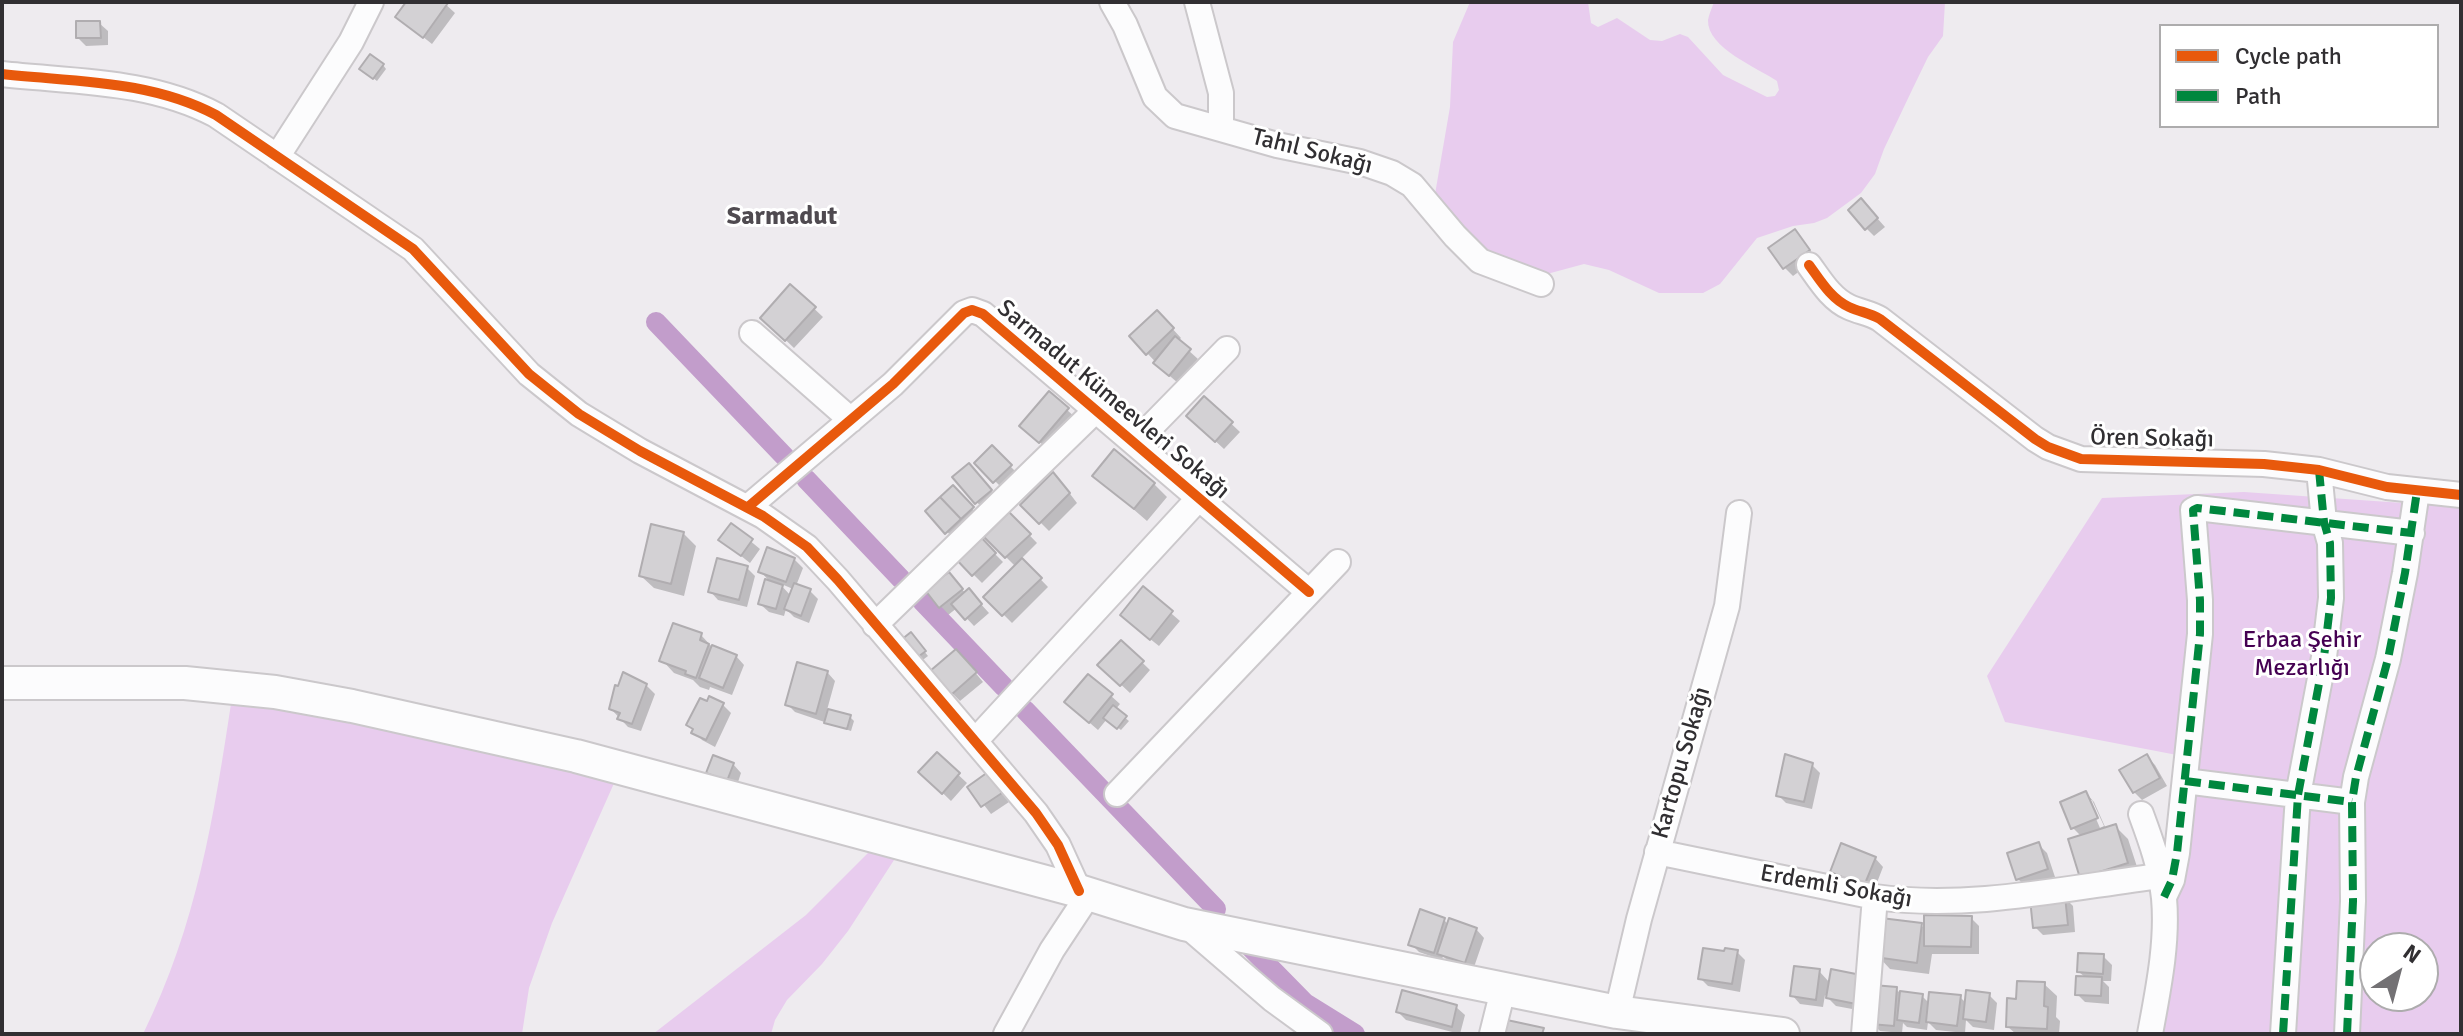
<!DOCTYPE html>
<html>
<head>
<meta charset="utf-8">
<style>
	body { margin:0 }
	#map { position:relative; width:2463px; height:1036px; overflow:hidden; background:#eeebef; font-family:Signika,sans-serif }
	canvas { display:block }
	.frame { position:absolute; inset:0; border:4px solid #312f32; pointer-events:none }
	.legend { position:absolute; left:2159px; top:24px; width:280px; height:104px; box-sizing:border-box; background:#fff; border:2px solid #adacad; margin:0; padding:10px 14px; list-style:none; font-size:24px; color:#312f32 }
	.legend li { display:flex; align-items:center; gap:16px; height:40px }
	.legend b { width:40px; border:2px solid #adacad }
	.north { position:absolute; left:2359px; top:932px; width:80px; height:80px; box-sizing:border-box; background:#fff; border:2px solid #adacad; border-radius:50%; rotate:36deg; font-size:22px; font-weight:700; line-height:32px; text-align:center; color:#312f32 }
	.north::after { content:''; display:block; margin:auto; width:28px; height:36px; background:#737174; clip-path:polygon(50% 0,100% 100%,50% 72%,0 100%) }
</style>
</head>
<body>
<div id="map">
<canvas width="2463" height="1036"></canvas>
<div class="frame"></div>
<ul class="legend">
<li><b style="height:10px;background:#e8590c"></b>Cycle path</li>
<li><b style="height:10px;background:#00873e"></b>Path</li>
</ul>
<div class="north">N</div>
</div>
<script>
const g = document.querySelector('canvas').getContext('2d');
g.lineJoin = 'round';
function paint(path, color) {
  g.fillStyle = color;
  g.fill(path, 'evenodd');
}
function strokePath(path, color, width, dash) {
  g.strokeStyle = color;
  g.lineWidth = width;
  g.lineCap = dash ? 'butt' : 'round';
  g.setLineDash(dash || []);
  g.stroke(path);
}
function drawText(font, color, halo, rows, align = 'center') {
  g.font = font + ' Signika,sans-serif';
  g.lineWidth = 6;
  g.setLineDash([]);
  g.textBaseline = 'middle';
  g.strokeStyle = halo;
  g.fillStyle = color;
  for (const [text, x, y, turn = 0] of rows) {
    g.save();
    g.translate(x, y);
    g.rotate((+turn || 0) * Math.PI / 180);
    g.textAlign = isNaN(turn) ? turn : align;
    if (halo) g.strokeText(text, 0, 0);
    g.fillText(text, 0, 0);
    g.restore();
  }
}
paint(new Path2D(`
	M1470 2H1588L1591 23 1598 27 1617 18 1650 40 1662 41 1680 34 1688 37 1723 75 1767 97 1775 96 1779 90 1777 81C1758 68 1707 48 1708 20 1709 14 1712 8 1714 2H1945L1943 36 1928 57 1912 90 1884 149 1875 174 1861 193 1827 218 1814 223 1793 226 1757 238 1720 284 1703 293H1659L1609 270 1584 264 1547 274 1521 271 1490 259 1434 200 1450 107 1453 42Z
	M2244 492 2461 507V1034H2161L2177 755 2005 722 1987 676 2102 498ZM2375 948H2423V996H2375Z
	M232 697 447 740 615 781 552 923 529 988 522 1034H143C197 925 214 816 232 697Z
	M870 851 896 857 848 931 822 964 787 1000 775 1020 771 1034H653L806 915Z`), '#e8ccee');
paint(new Path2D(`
	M409 2H443L455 13 432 44 398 17Z
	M99 23 108 31V45L86 46 78 38Z
	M383 65 386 69 377 81 365 72Z
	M1869 209 1885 227 1874 236 1866 228Z
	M1803 240 1816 259 1793 276 1785 268Z
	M791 287 823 317 794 348 763 318Z
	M1157 312 1181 338 1178 341 1198 359 1178 383 1164 371 1131 336Z
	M1049 394 1076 418 1049 450 1030 434Z
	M1205 399 1240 432 1224 449 1197 424Z
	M992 448 1018 474 1003 489 977 463Z
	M977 474 999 500 985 511 955 478Z
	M1095 476 1154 484 1167 497 1147 521Z
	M1061 482 1077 503 1049 531 1023 505Z
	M953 488 980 517 955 540 927 511Z
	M1009 514 1037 543 1021 559 1048 587 1012 623 986 597 1016 567 986 537Z
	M731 525 760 549 750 563 721 540Z
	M683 533 696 546 684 596 654 588 641 576Z
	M978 537 1003 562 982 583 956 557Z
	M794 559 803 568 796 586 810 591 818 599 809 623 794 617 786 609 784 616 769 612 760 604 772 584 760 571ZM779 583 793 589 791 596Z
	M747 568 755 576 747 607 718 600 710 591Z
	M957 583 966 594 969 591 989 613 974 626 957 608 948 615 940 607Z
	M1143 589 1180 621 1159 646 1130 623Z
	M701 635 713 648 736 656 744 665 732 695 710 687 709 690 700 687 693 680 674 673 662 660Z
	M914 639 928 656 920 662 904 641Z
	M1121 642 1150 670 1130 693 1100 665Z
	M964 659 983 682 960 701 952 693Z
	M827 672 835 681 827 710 850 717 854 721 851 731 795 712 787 704Z
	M1089 676 1120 704 1115 710 1129 721 1121 730 1107 719 1098 730 1075 710Z
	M646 685 655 694 641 731 628 727 611 709Z
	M710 699 723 705 731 713 715 747 702 740 689 725Z
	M937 755 967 783 951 801 921 772Z
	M2147 757 2155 765 2167 786 2142 800 2134 792Z
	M733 764 741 773 736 788 717 781 708 773Z
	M1812 765 1820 773 1812 809 1786 803 1778 795Z
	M996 783 1009 802 991 814 970 787Z
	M2086 793 2094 802 2106 829 2115 826 2128 839 2140 876 2094 890 2082 837 2073 828ZM2088 800H2092L2104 826 2100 828Z
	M2038 844 2047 853 2055 877 2026 887 2018 879Z
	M1875 858 1883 867 1873 893 1840 879 1832 871Z
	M2065 898 2073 906 2075 932 2043 935 2035 927Z
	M1971 918 1979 926V954H1932L1929 974 1890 969 1878 956 1921 925 1926 930Z
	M1444 920 1449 925 1476 929 1484 938 1473 970 1448 961 1443 956 1442 960 1419 952 1411 944Z
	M1737 952 1745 960 1740 992 1708 986 1700 978Z
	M2103 956 2112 965 2111 981H2103L2109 987V1004L2085 1002 2077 994 2086 978 2079 972Z
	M1819 971 1830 983 1863 1011 1836 1006 1825 995 1823 1007 1800 1004 1792 995Z
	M2044 984 2057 996 2056 1017 2060 1021 2059 1034H2016L2008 1027 2018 1001Z
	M1896 989 1902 995 1922 996 1930 1004 1960 997 1967 1004 1989 995 1997 1003 1994 1030 1973 1027 1966 1020 1965 1033 1936 1030 1928 1022 1927 1030 1907 1027 1903 1023 1902 1033 1880 1031 1872 1023Z
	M1456 1007 1465 1015 1460 1034 1406 1020 1398 1012Z`), '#0003');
strokePath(new Path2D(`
	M656 322 785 457
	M806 479 901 579
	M922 601 1004 687
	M1025 710 1216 909
	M1251 948 1305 1003 1355 1034`), '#c29dcb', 20);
const building = new Path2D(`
	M406 2H446L448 3 423 38 395 17Z
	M76 21H100L101 38H76Z
	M370 54 384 64 373 79 359 69Z
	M1861 198 1878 218 1865 230 1848 210Z
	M1795 229 1810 250 1783 269 1768 248Z
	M790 284 816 307 785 341 760 318Z
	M1157 310 1174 328 1146 355 1129 336Z
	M1175 336 1191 349 1169 376 1153 363Z
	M1049 391 1069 408 1039 443 1019 426Z
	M1204 396 1233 422 1215 442 1186 416Z
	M992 445 1012 465 993 483 974 463Z
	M1114 449 1155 483 1134 509 1092 476Z
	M969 463 992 490 975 504 952 477Z
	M1053 472 1070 493 1039 524 1020 505Z
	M953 485 974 507 961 519 940 497Z
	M940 497 961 519 945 534 925 511Z
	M1009 512 1031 534 1005 558 984 537Z
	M731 523 753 539 741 556 718 540Z
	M651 524 684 532 671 584 639 576Z
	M978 534 996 553 972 576 954 557Z
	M767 547 795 558 786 582 758 572Z
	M717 558 748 566 739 600 708 592Z
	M1022 558 1042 578 1002 616 983 597Z
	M949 572 963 589 939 608 925 590Z
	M765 579 783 585 776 609 758 604Z
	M794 583 811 589 801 616 784 609Z
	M1143 586 1173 611 1150 640 1120 615Z
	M969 588 982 604 965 620 951 604Z
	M673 623 702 633 700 640 709 644 696 678 685 674 686 671 659 661Z
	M911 632 926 651 915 659 901 640Z
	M1121 640 1144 661 1120 686 1097 665Z
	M712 645 737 655 723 688 699 678Z
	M956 649 977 672 951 695 930 671Z
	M797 662 828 671 816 714 785 705Z
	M623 672 647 684 632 724 617 719 620 713 609 709 615 685 618 686Z
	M1088 674 1113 694 1089 723 1064 702Z
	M709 696 724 703 706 740 691 733 693 729 686 725 700 698 707 701Z
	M1113 705 1127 716 1117 729 1103 718Z
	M828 709 851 715 847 729 824 723Z
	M937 752 960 773 942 794 918 772Z
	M1785 754 1813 763 1804 802 1776 796Z
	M2147 754 2160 778 2133 793 2119 770Z
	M713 755 734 763 727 781 706 773Z
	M988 772 1002 793 981 807 967 787Z
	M2086 791 2098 818 2071 829 2060 802Z
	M2116 824 2128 863 2080 878 2068 839Z
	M2039 842 2048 869 2016 880 2007 853Z
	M1841 843 1876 857 1864 886 1830 872Z
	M2065 896 2068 925 2033 928 2030 899Z
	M1420 909 1445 918 1434 953 1408 945Z
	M1924 915 1972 916 1971 947 1924 946Z
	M1449 918 1477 928 1465 963 1437 954Z
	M1881 918 1922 923 1917 963 1875 957Z
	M1703 948 1724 951 1725 948 1738 950 1732 984 1698 979Z
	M2078 953 2104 954 2103 974 2077 972Z
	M1794 966 1820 969 1816 1000 1790 996Z
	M1831 969 1861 975 1856 1004 1826 998Z
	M2076 976 2102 977 2101 996 2075 995Z
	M2017 981 2045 982 2044 1006 2048 1007 2047 1029 2006 1027 2007 998 2016 999Z
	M1873 985 1897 987 1894 1026 1870 1024Z
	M1402 990 1457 1005 1452 1027 1396 1012Z
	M1966 990 1990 993 1986 1022 1963 1019Z
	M1900 991 1923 994 1919 1023 1897 1020Z
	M1929 992 1961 995 1957 1026 1926 1022Z
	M1507 1020 1544 1028 1542 1034H1503Z`);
paint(building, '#d3d1d4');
strokePath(building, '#b0adb0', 2);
const minor = new Path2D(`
	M1112 2 1125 25 1155 97 1175 116 1277 145 1360 162 1392 173 1412 185 1455 236 1480 261 1541 284
	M1197 2 1221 93V128
	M2 74C75 82 150 80 216 115L413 249 529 374 579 414 640 451 763 516 807 547 838 580 1036 813 1058 845 1079 891
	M277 157 351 42 371 2
	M1809 265C1820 280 1831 299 1849 307 1860 312 1870 313 1880 319L2035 439 2048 447 2081 459 2264 464 2319 470 2387 487 2461 495
	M752 333 851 420
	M1135 443 1227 349
	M748 507 893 384 964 313 972 310 983 314 1309 592
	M875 625 1096 410
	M975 741 1199 498
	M2185 781 2352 802
	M1117 794 1338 562
	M2141 814C2151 841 2161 869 2164 898 2168 943 2158 990 2150 1034
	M1657 852 1875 897C1970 910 2065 888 2160 876
	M2164 897 2172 880 2177 853 2200 634V600L2193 510 2197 508 2412 533
	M1186 925 1272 999 1320 1034
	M1617 1012 1639 919 1727 606 1739 513
	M1006 1034 1052 950 1089 894
	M1492 1034 1503 990
	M1864 1034 1875 897
	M2283 1034 2298 795 2324 657 2331 598 2330 543 2324 522 2319 470
	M2347 1034 2353 901 2352 802 2356 777 2388 659 2405 573 2417 491`);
const major = new Path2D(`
	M2 683H185L275 692 352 706 576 756 1079 891 1184 924 1617 1012 1783 1034`);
strokePath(minor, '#cbc8cb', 28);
strokePath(major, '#cbc8cb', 36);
strokePath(minor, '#fcfcfd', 24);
strokePath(major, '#fcfcfd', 32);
strokePath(new Path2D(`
	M2185 781 2352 802
	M2164 897 2172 880 2177 853 2200 634V600L2193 510 2197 508 2412 533
	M2283 1034 2298 795 2324 657 2331 598 2330 543 2324 522 2319 470
	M2347 1034 2353 901 2352 802 2356 777 2388 659 2405 573 2417 491`), '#00873e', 8, [16, 8]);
strokePath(new Path2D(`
	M2 74C75 82 150 80 216 115L413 249 529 374 579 414 640 451 763 516 807 547 838 580 1036 813 1058 845 1079 891
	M1809 265C1820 280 1831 299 1849 307 1860 312 1870 313 1880 319L2035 439 2048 447 2081 459 2264 464 2319 470 2387 487 2461 495
	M748 507 893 384 964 313 972 310 983 314 1309 592`), '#e8590c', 10);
drawText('24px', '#312f32', '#fff', [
	["Tahıl Sokağı",1312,152,14],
	["Sarmadut Kümeevleri Sokağı",1113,400,40],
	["Ören Sokağı",2152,439,1],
	["Kartopu Sokağı",1682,763,-74],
	["Erdemli Sokağı",1836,887,10]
]);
drawText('24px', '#450052', '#fff', [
	["Erbaa Şehir",2302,641],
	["Mezarlığı",2302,669]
]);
drawText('bold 26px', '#4f4a50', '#fff', [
	["Sarmadut",782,217]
]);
</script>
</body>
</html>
